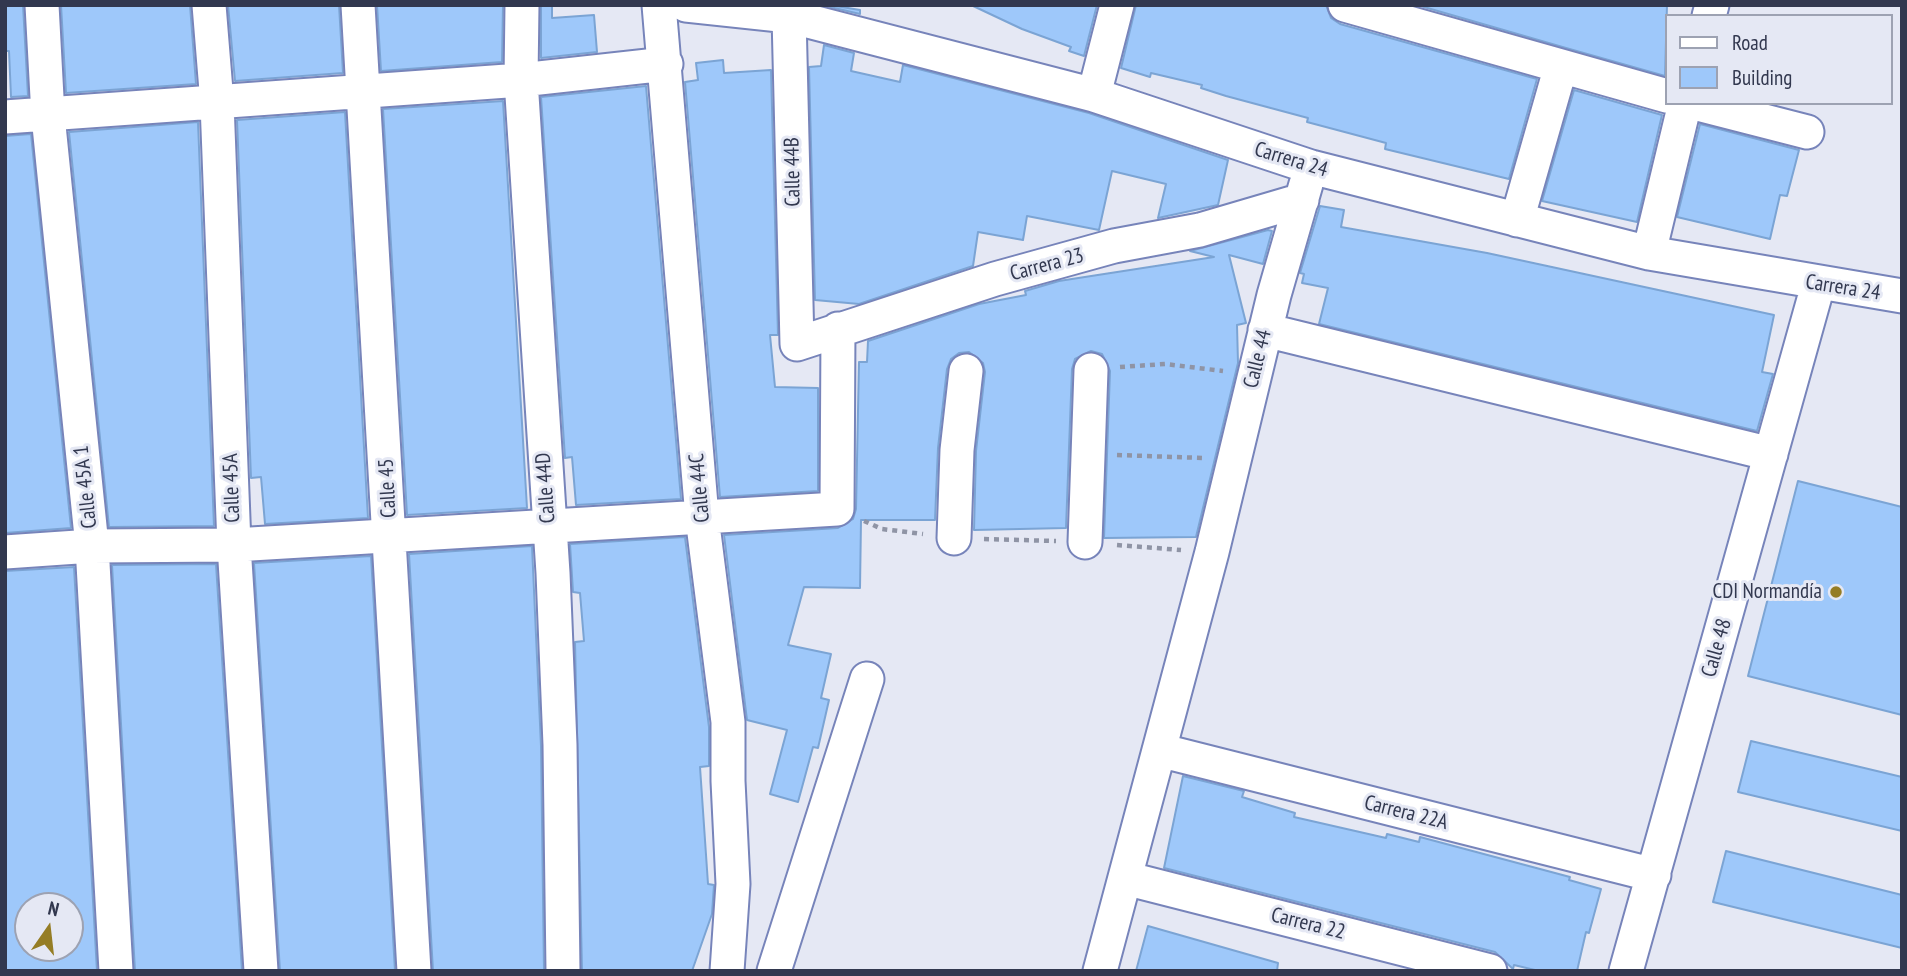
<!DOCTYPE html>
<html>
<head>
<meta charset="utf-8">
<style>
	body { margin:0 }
	#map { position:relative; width:1907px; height:976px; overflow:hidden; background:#e5e8f4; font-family:"PT Sans Narrow",sans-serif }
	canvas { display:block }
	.frame { position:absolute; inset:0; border:7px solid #32384f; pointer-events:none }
	.legend { position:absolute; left:1665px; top:14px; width:228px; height:91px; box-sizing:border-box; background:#e5e8f4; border:2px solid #9da2b2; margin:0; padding:9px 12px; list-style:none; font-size:21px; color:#32384f }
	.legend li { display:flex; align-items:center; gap:14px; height:35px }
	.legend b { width:35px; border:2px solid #9da2b2 }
	.north { position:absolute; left:14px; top:892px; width:70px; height:70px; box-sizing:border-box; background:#e5e8f4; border:2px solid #9da2b2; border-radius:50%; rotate:14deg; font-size:19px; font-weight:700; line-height:28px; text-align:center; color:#32384f }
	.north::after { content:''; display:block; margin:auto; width:24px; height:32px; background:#957d25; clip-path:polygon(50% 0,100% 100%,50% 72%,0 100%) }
</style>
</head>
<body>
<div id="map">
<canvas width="1907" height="976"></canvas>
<div class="frame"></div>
<ul class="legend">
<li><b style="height:9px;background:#fff"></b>Road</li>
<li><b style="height:19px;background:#9ec8fa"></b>Building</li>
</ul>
<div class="north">N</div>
</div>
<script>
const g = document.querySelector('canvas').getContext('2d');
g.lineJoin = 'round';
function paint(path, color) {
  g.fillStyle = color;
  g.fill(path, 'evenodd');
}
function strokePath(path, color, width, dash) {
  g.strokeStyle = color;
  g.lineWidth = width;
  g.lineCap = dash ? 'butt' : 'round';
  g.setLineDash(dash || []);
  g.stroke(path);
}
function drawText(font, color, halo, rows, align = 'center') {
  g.font = font + ' "PT Sans Narrow",sans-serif';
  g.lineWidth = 6;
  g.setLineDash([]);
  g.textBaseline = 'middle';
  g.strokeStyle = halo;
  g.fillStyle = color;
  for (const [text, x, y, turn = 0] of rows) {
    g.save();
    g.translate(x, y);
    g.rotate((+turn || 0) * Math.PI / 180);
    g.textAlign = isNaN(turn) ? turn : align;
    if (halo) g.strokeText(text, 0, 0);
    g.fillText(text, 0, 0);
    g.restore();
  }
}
const building = new Path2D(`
	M5 5H23L28 96 11 97 9 51H5Z
	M61 5H190L196 84 66 93Z
	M228 5H339L343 73 235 81Z
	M377 5H503L502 62 381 71Z
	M541 5H552V18L594 15 597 52 541 58Z
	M830 5 860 10V14L830 7Z
	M971 5H1097L1084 56 1069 51 1071 47 1022 29Z
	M1136 5H1326L1331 18 1340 24 1537 79 1509 179 1385 149 1386 143 1307 122 1308 118 1226 96 1201 88 1202 85 1151 73 1150 77 1121 68Z
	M1417 5H1667L1665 76 1566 48Z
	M824 45 854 53 851 71 900 82 903 65 1089 113 1228 160 1218 205 1158 218 1166 184 1112 171 1099 230 1027 216 1023 240 978 232 973 266 859 304 815 300 809 67 821 66Z
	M723 60 724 73 771 70 778 335H770L775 387 818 388V491L720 497 685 82 698 80 696 63Z
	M646 86 681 499 576 505 572 457 565 458 541 97Z
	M1574 90 1662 115 1637 222 1542 201Z
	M503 101 527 508 407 515 383 109Z
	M345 112 368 518 265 524 261 477 251 478 237 120Z
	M198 122 214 526 109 527 69 132Z
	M1700 124 1799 150 1787 196 1780 195 1770 239 1677 217Z
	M31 134 71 528 5 533V136Z
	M1320 206 1344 210 1341 227 1487 253 1774 315 1762 372 1773 374 1757 431 1319 324 1328 288 1302 283 1304 274 1300 273Z
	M1268 230 1272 231 1263 264 1229 255 1246 323 1237 325 1238 363 1196 537 1104 538 1110 371 1102 354 1091 351 1075 359 1072 369 1066 528 974 530 976 451 985 372 983 363 969 352 959 353 951 359 947 369 938 448 935 520H861L860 588 804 587 788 645 831 654 821 698 829 700 818 748 813 747 798 802 770 794 787 730 747 720 724 535 838 528 853 519 856 509 859 362H867L868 341 979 304 1026 295 1025 291 1059 281 1214 257 1190 251Z
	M1798 481 1902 507V715L1748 676Z
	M685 537 709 727V766L700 767 708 884 714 885 712 914 692 971H582L575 642 584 641 580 593 573 592 570 544Z
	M532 546 541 746 544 971H433L409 554Z
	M371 556 395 971H280L254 563Z
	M216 564 242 971H135L112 565Z
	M74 567 97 971H5V571ZM28 906H70V948H28Z
	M1751 741 1902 777V831L1738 792Z
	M1183 776 1244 791 1242 797 1295 813 1294 817 1386 838 1387 834 1419 842 1420 837 1570 877 1569 880 1601 889 1589 933 1586 932 1577 971H1539L1514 965 1513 969 1495 952 1164 868Z
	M1726 851 1902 895V948L1713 902Z
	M1148 926 1278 963 1277 971H1136Z`);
paint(building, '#9ec8fa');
strokePath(building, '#7ba4d4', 2);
const minor = new Path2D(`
	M42 5 48 116 92 546 116 971
	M209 5 217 103 234 545 261 971
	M358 5 414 971
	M522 5 521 80 553 573 560 745 563 971
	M659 5 702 517 728 722V781L733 884 727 971
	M686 5 789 16 1094 95 1311 167 1649 253 1902 296
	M801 5 789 16 797 344 995 279 1114 246 1200 230 1302 200
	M1345 5 1667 96
	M1709 16 1712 5
	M1094 95 1117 5
	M1694 103 1807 132
	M5 117 521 80 666 64
	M1517 220 1561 66
	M1649 253 1685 103
	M1265 330 1771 454
	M954 538 957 450 966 371
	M1085 542 1091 370
	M5 552 92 546 234 545 837 509 838 329
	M1159 750 1654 875
	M1125 878 1490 971
	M774 971 867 679
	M1100 971 1212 552 1274 295 1306 184
	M1626 971 1818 285`);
strokePath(minor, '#7784ba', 37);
strokePath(new Path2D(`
	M1120 367 1165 364 1223 371
	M1117 455 1203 458
	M864 521 882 529 923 534
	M984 539 1056 541
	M1117 545 1181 550`), '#8f94a5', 4.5, [5, 5]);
strokePath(minor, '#fff', 33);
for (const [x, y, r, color] of [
	[1836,592,7,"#957d25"]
]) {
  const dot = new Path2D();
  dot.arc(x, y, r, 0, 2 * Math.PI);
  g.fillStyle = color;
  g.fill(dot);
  strokePath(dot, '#e5e8f4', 2.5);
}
drawText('21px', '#32384f', '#e5e8f4', [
	["Carrera 24",1291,160,17],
	["Calle 44B",793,172,-91],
	["Carrera 23",1047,265,-15],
	["Carrera 24",1843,288,9],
	["Calle 44",1258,359,-76],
	["Calle 45A 1",86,487,-96],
	["Calle 45A",232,488,-92],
	["Calle 45",388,488,-93],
	["Calle 44D",546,488,-94],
	["Calle 44C",700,488,-95],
	["Calle 48",1717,648,-74],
	["Carrera 22A",1406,813,14],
	["Carrera 22",1308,924,14]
]);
drawText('21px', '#32384f', '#e5e8f4', [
	["CDI Normandía",1822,592]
], 'right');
</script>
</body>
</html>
